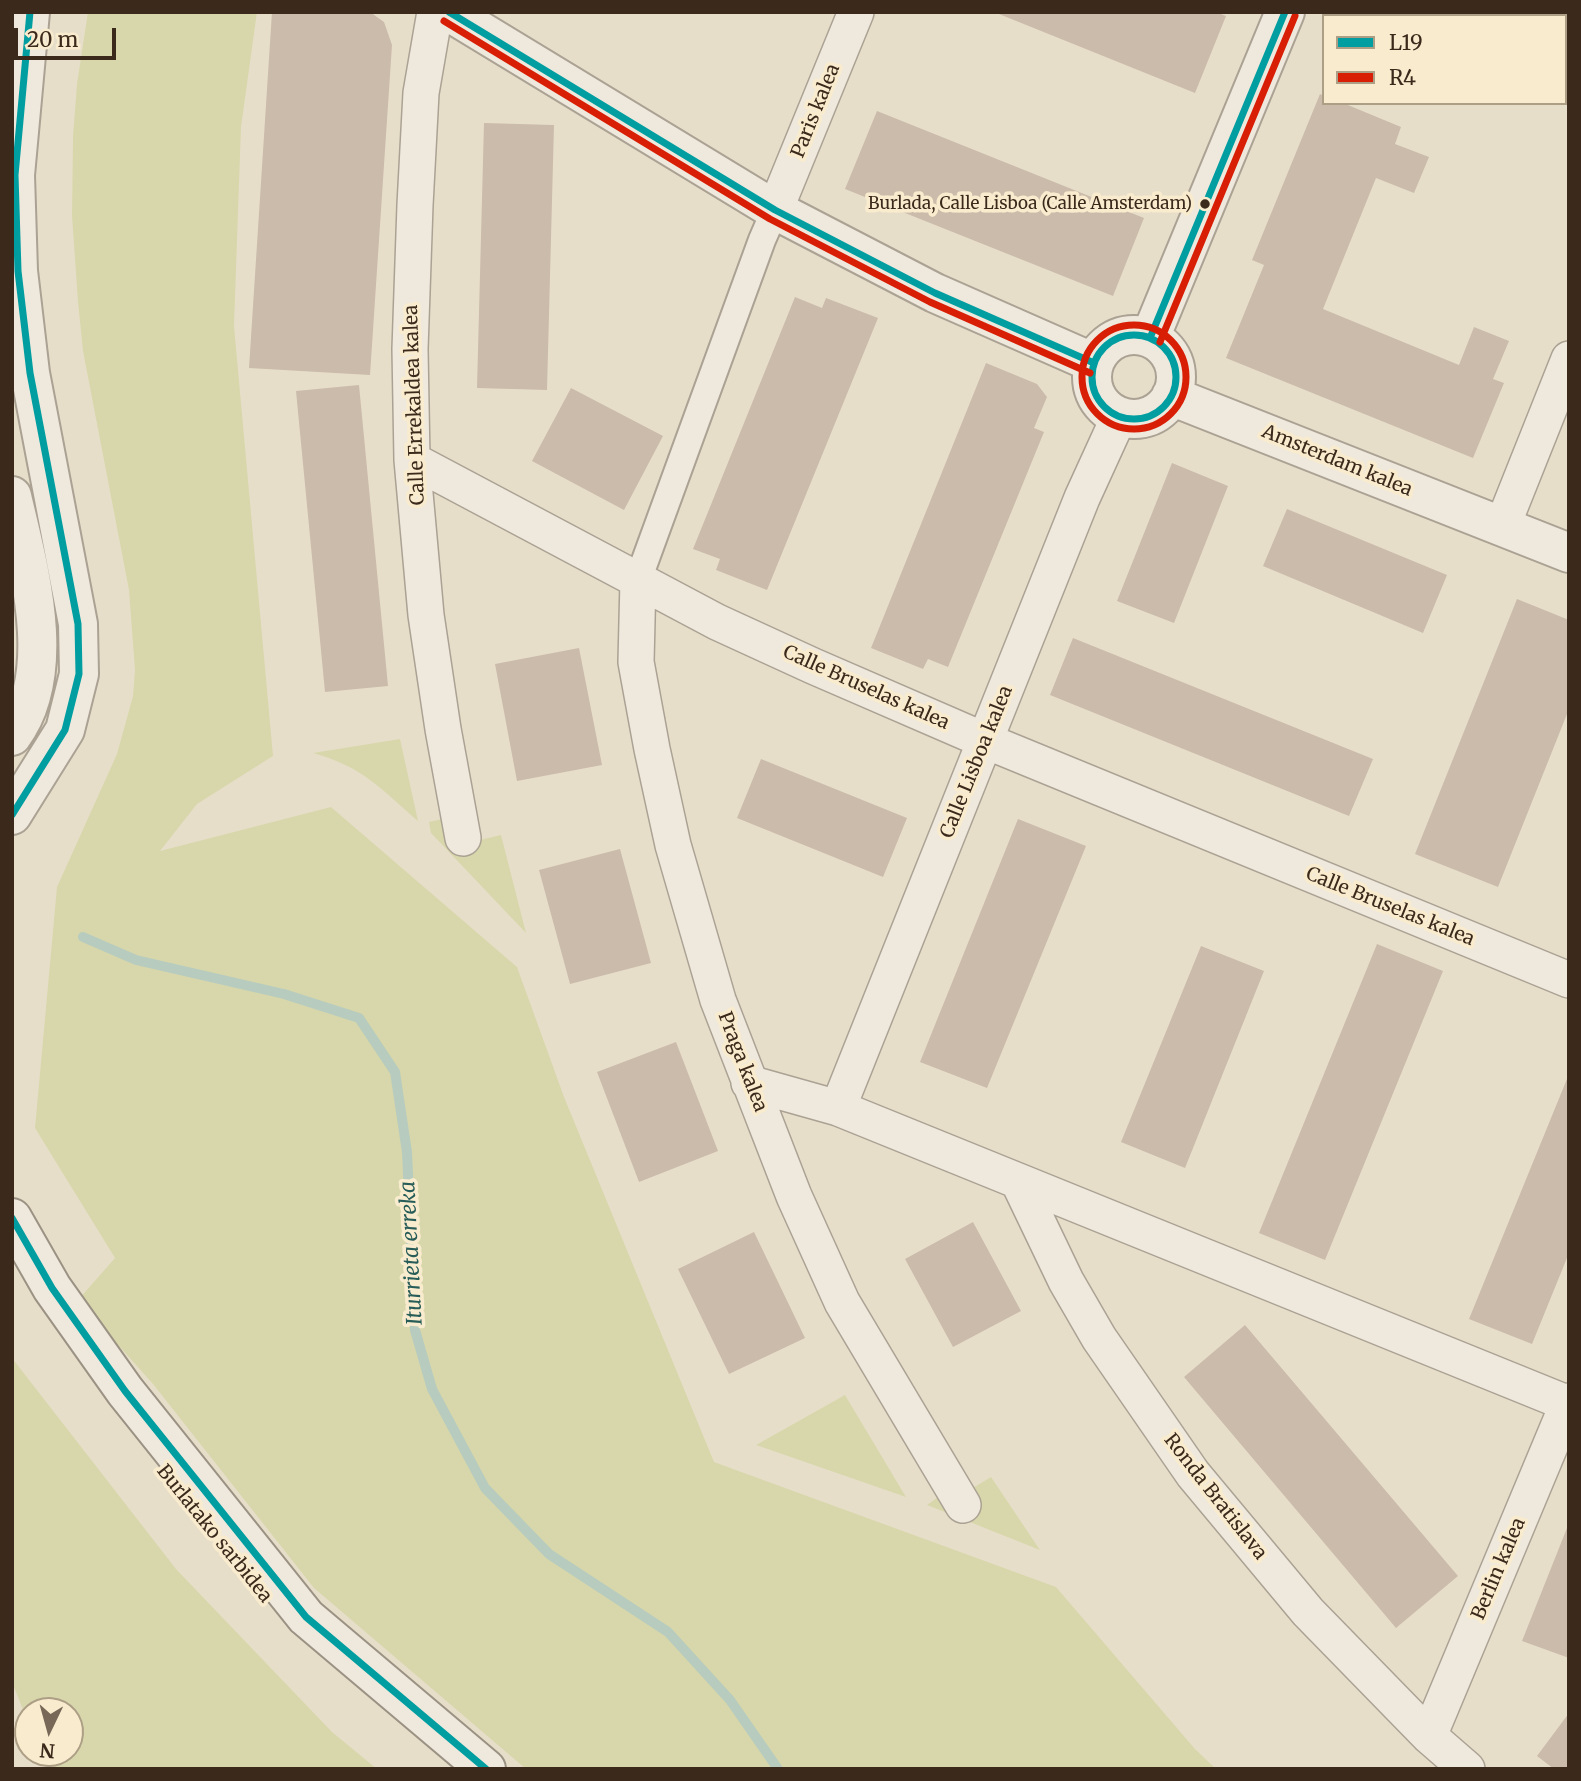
<!DOCTYPE html>
<html>
<head>
<meta charset="utf-8">
<style>
	body { margin:0 }
	#map { position:relative; width:1581px; height:1781px; overflow:hidden; background:#e7deca; font-family:Merriweather,serif }
	canvas { display:block }
	.frame { position:absolute; inset:0; border:14px solid #3b291b; pointer-events:none }
	.legend { position:absolute; left:1322px; top:14px; width:245px; height:91px; box-sizing:border-box; background:#f9ecce; border:2px solid #ad9e86; margin:0; padding:9px 12px; list-style:none; font-size:21px; color:#3b291b }
	.legend li { display:flex; align-items:center; gap:14px; height:35px }
	.legend b { width:35px; border:2px solid #ad9e86 }
	.north { position:absolute; left:14px; top:1697px; width:70px; height:70px; box-sizing:border-box; background:#f9ecce; border:2px solid #ad9e86; border-radius:50%; rotate:185deg; font-size:19px; font-weight:700; line-height:28px; text-align:center; color:#3b291b }
	.north::after { content:''; display:block; margin:auto; width:24px; height:32px; background:#776858; clip-path:polygon(50% 0,100% 100%,50% 72%,0 100%) }
	.scale { position:absolute; left:14px; top:28px; width:102px; height:32px; box-sizing:border-box; border:4px solid #3b291b; border-top:0; padding-left:9px; font-size:21px; line-height:24px; white-space:nowrap; color:#3b291b; -webkit-text-stroke:5px #f9ecce; paint-order:stroke }
</style>
</head>
<body>
<div id="map">
<canvas width="1581" height="1781"></canvas>
<div class="frame"></div>
<ul class="legend">
<li><b style="height:9px;background:#009ea0"></b>L19</li>
<li><b style="height:9px;background:#d81e05"></b>R4</li>
</ul>
<div class="north">N</div>
<div class="scale">20 m</div>
</div>
<script>
const g = document.querySelector('canvas').getContext('2d');
g.lineJoin = 'round';
function paint(path, color) {
  g.fillStyle = color;
  g.fill(path, 'evenodd');
}
function strokePath(path, color, width, dash) {
  g.strokeStyle = color;
  g.lineWidth = width;
  g.lineCap = dash ? 'butt' : 'round';
  g.setLineDash(dash || []);
  g.stroke(path);
}
function drawText(font, color, halo, rows, align = 'center') {
  g.font = font + ' Merriweather,serif';
  g.lineWidth = 7;
  g.setLineDash([]);
  g.textBaseline = 'middle';
  g.strokeStyle = halo;
  g.fillStyle = color;
  for (const [text, x, y, turn = 0] of rows) {
    g.save();
    g.translate(x, y);
    g.rotate((+turn || 0) * Math.PI / 180);
    g.textAlign = isNaN(turn) ? turn : align;
    if (halo) g.strokeText(text, 0, 0);
    g.fillText(text, 0, 0);
    g.restore();
  }
}
paint(new Path2D(`
	M88 12H257L241 127 234 326 273 756 197 804 160 851 331 807 517 967 564 1097 714 1462 1056 1587 1195 1749 1216 1769H526L314 1588 153 1384 78 1300 115 1258 35 1128 57 887 117 754 133 696 135 670 129 590 83 351 78 302 72 216 73 136 77 84Z
	M400 739 418 821C380 788 363 767 313 753Z
	M447 818 455 846 501 835 526 933 431 833 429 822Z
	M12 1358 176 1569 332 1732 377 1769H47L41 1753H70V1711H28V1722L12 1682Z
	M845 1395 906 1497 756 1445Z
	M991 1477 1040 1550 927 1505 941 1495 955 1514 979 1501 971 1489Z`), '#d8d7ab');
strokePath(new Path2D(`
	M83 937 136 960 284 994 359 1018 395 1072 407 1152 415 1330 432 1389 485 1488 549 1554 668 1632 730 1700 778 1769`), '#b7ccbe', 10);
paint(new Path2D(`
	M272 12H370L384 22 392 45 370 375 249 368Z
	M994 12H1216L1226 16 1195 93Z
	M1320 94 1324 96V103H1343L1401 127 1395 144 1429 157 1414 193 1376 178 1323 309 1459 365 1474 327 1509 341 1493 379 1504 383 1473 458 1226 358 1264 265 1252 260Z
	M877 111 1144 218 1113 296 845 189Z
	M484 123 554 125 547 390 477 388Z
	M795 297 822 308 826 298 878 318 767 590 716 570 720 559 693 549Z
	M986 363 1037 384 1047 397 1034 428 1044 432 948 667 928 659 923 669 871 648Z
	M359 385 388 686 325 692 296 391Z
	M571 388 663 436 624 510 532 461Z
	M1172 463 1228 486 1174 623 1117 601Z
	M1287 509 1447 575 1423 633 1263 566Z
	M1517 599 1569 620V709L1498 887 1415 854Z
	M1073 638 1373 759 1349 816 1050 695Z
	M579 648 602 765 517 781 495 664Z
	M761 759 907 818 883 877 737 818Z
	M1018 819 1086 846 987 1088 920 1062Z
	M620 849 651 963 570 984 539 870Z
	M1377 944 1443 971 1325 1260 1259 1233Z
	M1201 946 1264 971 1185 1168 1121 1142Z
	M676 1042 718 1151 639 1182 597 1072Z
	M1569 1074V1253L1532 1344 1469 1319Z
	M973 1222 1021 1311 953 1347 905 1259Z
	M754 1232 805 1338 729 1374 678 1269Z
	M1245 1325 1458 1576 1396 1628 1184 1377Z
	M1569 1523V1658L1522 1641Z
	M1569 1713V1769H1554L1537 1756Z`), '#cbbbaa');
const pedestrian = new Path2D(`
	M638 580 762 240 775 210`);
const minor = new Path2D(`
	M435 12 421 93 415 205 410 349 412 460 426 615 443 729 463 838
	M775 210 856 12
	M412 460 717 622 813 666 986 741 1569 980
	M1502 527 1569 359
	M638 580 636 662 652 749 673 845 718 1000 794 1196 842 1302 963 1505
	M749 1083 838 1108 1569 1404
	M838 1108 1082 498 1119 417
	M1019 1183 1066 1281 1099 1338 1193 1474 1308 1612 1429 1736 1467 1769
	M1429 1736 1569 1401`);
const tertiary = new Path2D(`
	M449 12 775 210 935 293 1094 363
	M1092 377a42 42 0 1 1 84 0a42 42 0 1 1-84 0Z
	M1150 338 1285 12
	M1171 396 1569 553
	M12 496C28 566 60 672 12 736
	M12 815 65 730 79 674 78 624 30 373 18 271 15 175 30 12`);
const secondary = new Path2D(`
	M12 1218 52 1288 125 1391 306 1617 486 1769`);
strokePath(pedestrian, '#aba294', 30);
strokePath(minor, '#aba294', 38);
strokePath(tertiary, '#aba294', 42);
strokePath(secondary, '#9b9284', 42);
strokePath(pedestrian, '#eee8dd', 26);
strokePath(minor, '#eee8dd', 35);
strokePath(tertiary, '#eee8dd', 38);
strokePath(secondary, '#eee8dd', 38);
strokePath(new Path2D(`
	M449 12 775 210 935 293 1094 363
	M1092 377a42 42 0 1 1 84 0a42 42 0 1 1-84 0Z
	M1150 338 1285 12
	M12 815 65 730 79 674 78 624 30 373 18 271 15 175 30 12
	M12 1218 52 1288 125 1391 306 1617 486 1769`), '#009ea0', 7);
strokePath(new Path2D(`
	M444 21 770 219 930 302 1090 373
	M1082 377a52 52 0 1 1 104 0a52 52 0 1 1-104 0Z
	M1160 342 1295 16`), '#d81e05', 7);
for (const [x, y, r, color] of [
	[1205,204,6,"#3b291b"]
]) {
  const dot = new Path2D();
  dot.arc(x, y, r, 0, 2 * Math.PI);
  g.fillStyle = color;
  g.fill(dot);
  strokePath(dot, '#f9ecce', 2.5);
}
drawText('17px', '#3b291b', '#f9ecce', [
	["Burlada, Calle Lisboa (Calle Amsterdam)",1192,204]
], 'right');
drawText('19px', '#3b291b', '#f9ecce', [
	["Paris kalea",816,111,-68],
	["Calle Errekaldea kalea",415,405,-92],
	["Amsterdam kalea",1337,461,22],
	["Calle Bruselas kalea",866,688,24],
	["Calle Lisboa kalea",977,762,-68],
	["Calle Bruselas kalea",1390,907,22],
	["Praga kalea",742,1062,69],
	["Ronda Bratislava",1215,1497,52],
	["Burlatako sarbidea",214,1534,51],
	["Berlin kalea",1499,1569,-67]
]);
drawText('italic 21px', '#285c58', '#f9ecce', [
	["Iturrieta erreka",412,1253,-93]
]);
</script>
</body>
</html>
